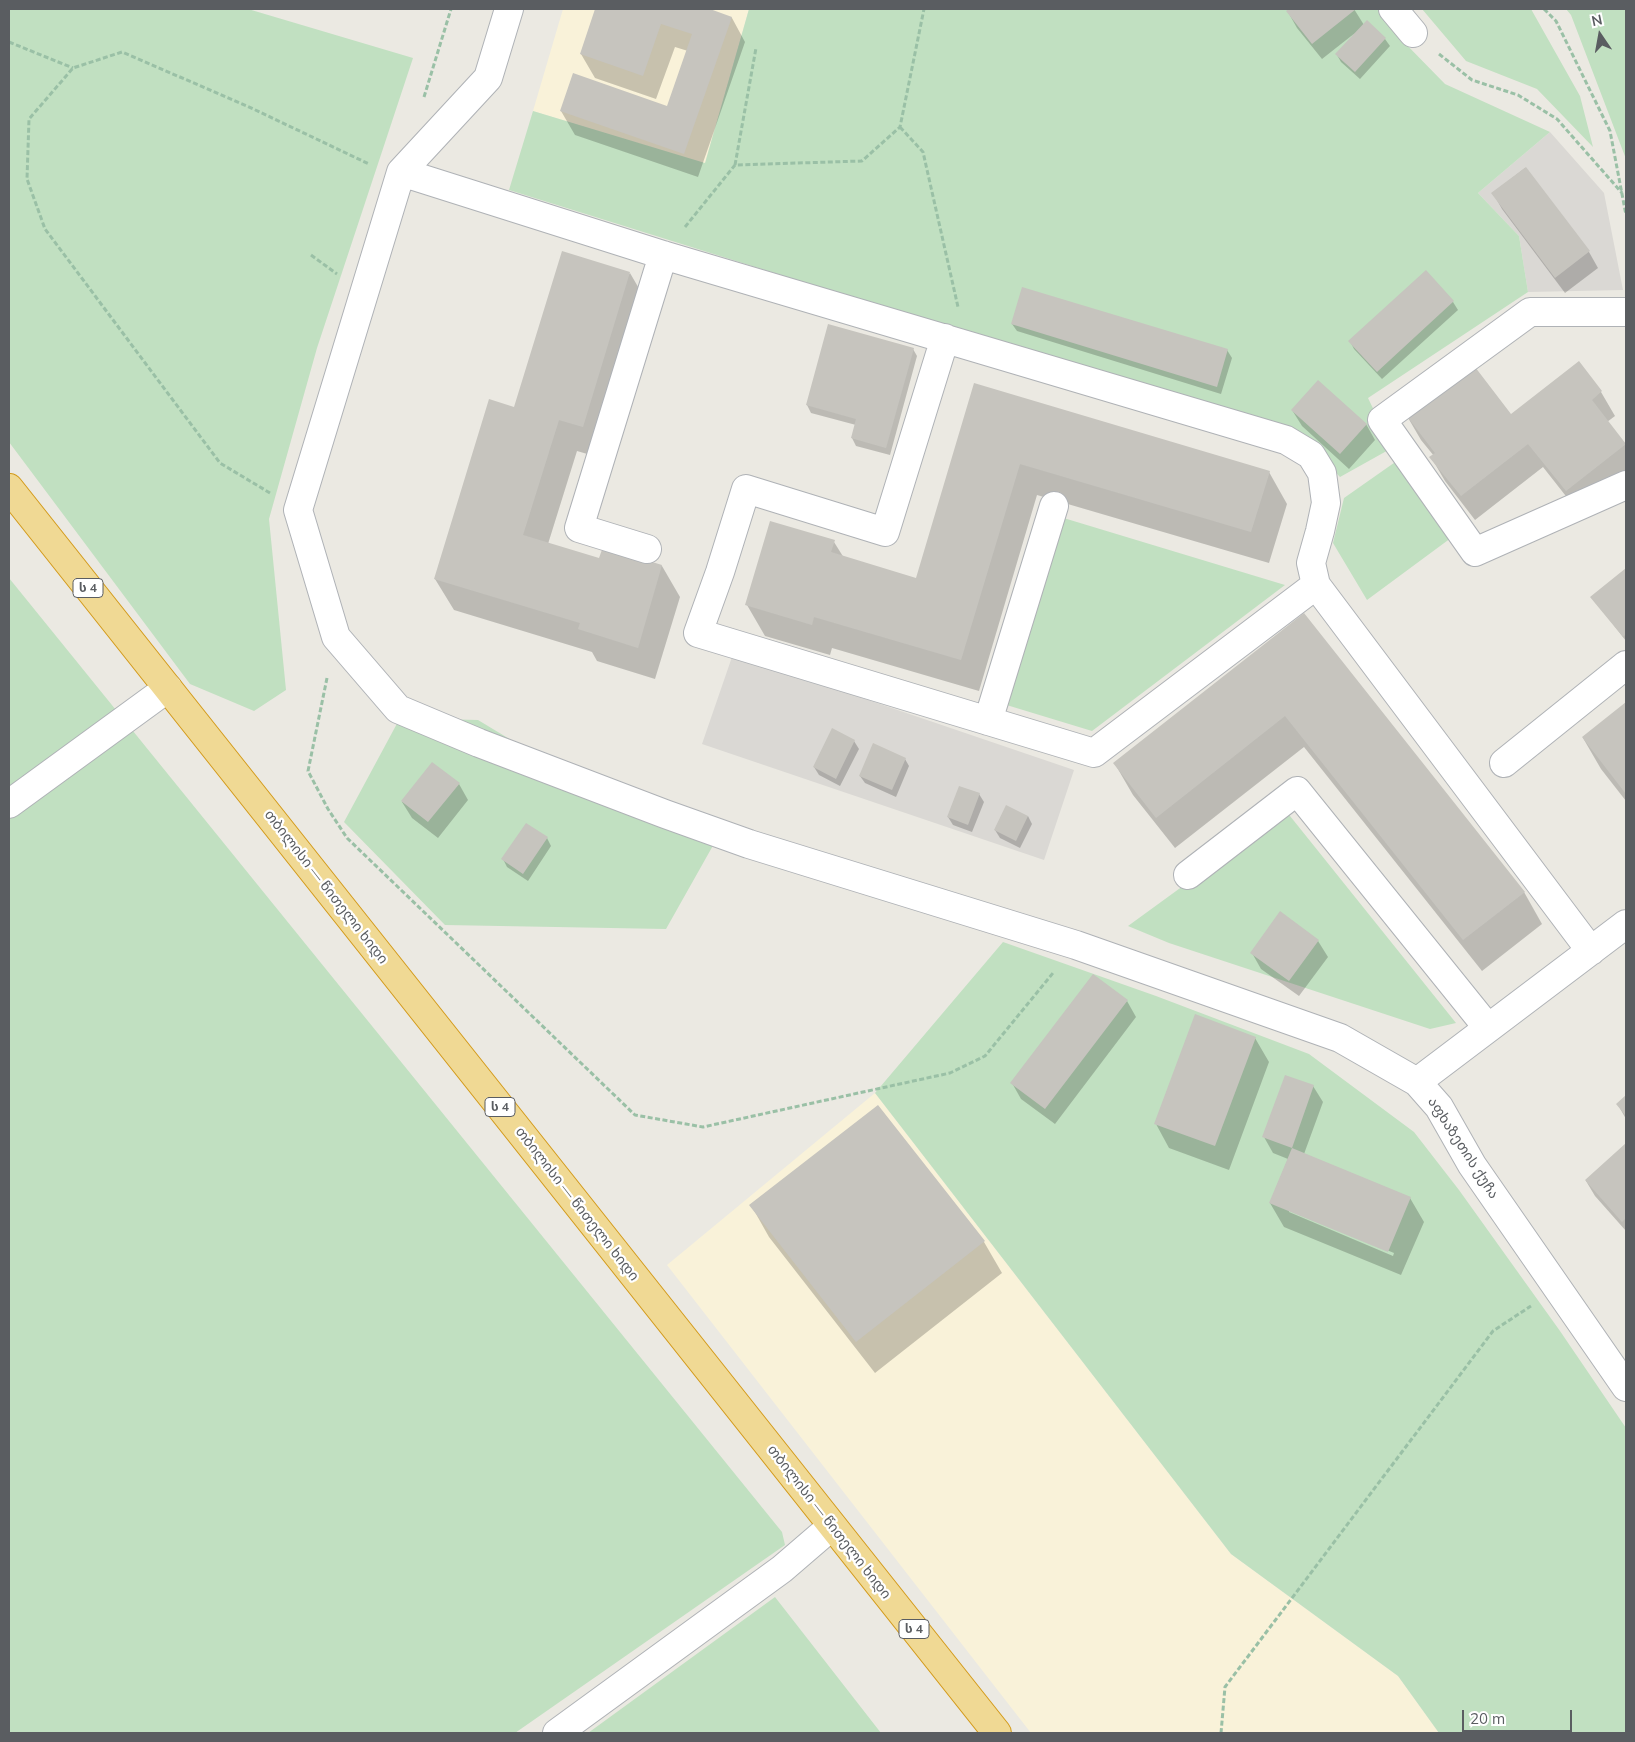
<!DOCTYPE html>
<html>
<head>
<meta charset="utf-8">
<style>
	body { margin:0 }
	#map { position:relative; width:1635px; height:1742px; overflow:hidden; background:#ebe9e2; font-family:Mulish,sans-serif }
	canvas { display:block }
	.frame { position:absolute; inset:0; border:10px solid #5a5d61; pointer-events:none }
	.north { position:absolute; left:1575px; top:10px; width:50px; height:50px; -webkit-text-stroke:4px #fff; paint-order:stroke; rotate:348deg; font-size:14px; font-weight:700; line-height:20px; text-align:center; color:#5a5d61 }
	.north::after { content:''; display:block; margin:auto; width:18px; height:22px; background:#5a5d61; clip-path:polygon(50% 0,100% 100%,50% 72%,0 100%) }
	.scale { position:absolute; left:1462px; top:1710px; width:110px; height:22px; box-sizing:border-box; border:2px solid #5a5d61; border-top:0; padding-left:6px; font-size:15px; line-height:18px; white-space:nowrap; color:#5a5d61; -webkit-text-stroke:4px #fff; paint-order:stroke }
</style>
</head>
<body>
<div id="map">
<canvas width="1635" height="1742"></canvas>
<div class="frame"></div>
<div class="north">N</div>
<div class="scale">20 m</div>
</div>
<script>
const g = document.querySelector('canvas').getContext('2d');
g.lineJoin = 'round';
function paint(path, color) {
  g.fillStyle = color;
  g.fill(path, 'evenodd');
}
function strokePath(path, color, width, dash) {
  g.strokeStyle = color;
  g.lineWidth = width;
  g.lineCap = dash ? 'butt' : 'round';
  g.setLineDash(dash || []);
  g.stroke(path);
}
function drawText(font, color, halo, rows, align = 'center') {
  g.font = font + ' Mulish,"Noto Sans Georgian",sans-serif';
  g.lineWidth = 4.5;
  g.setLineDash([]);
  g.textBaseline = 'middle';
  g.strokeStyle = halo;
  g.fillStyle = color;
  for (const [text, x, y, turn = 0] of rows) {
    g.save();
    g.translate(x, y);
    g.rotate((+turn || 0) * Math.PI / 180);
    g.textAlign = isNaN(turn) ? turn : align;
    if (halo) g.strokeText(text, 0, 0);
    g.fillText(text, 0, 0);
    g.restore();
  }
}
paint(new Path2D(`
	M563 9H749L705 164 533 111Z
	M875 1093 1231 1554 1398 1676 1439 1733H1031L667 1265Z`), '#f9f2d9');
paint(new Path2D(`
	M1550 132 1604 193 1623 290 1528 292 1519 236 1478 193Z
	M733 654 1074 770 1044 860 702 744Z`), '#dad8d4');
paint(new Path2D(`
	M9 9H248L413 58 317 348 269 519 286 690 254 711 190 684 9 442Z
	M749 9H1378L1399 37 1445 84 1550 132 1478 193 1519 236 1528 292 1368 398 1392 448 1340 477 1296 431 947 327 509 190 533 111 705 163Z
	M1422 9H1531L1580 96 1593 147 1537 89 1466 61Z
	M1566 9H1626V159L1571 15Z
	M1401 458 1455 535 1367 600 1333 543 1344 498Z
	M1057 516 1285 585 1092 731 1000 703Z
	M9 578 782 1532 785 1545 515 1733H9Z
	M400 718 478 720 647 822 715 842 666 929 445 925 344 822Z
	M1286 811 1456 1023 1430 1029 1169 943 1128 926Z
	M1003 942 1156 996 1309 1054 1414 1132 1459 1190 1560 1331 1626 1428V1733H1439L1398 1676 1231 1554 875 1093Z
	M775 1597 881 1733H588Z`), '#c1e0c1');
paint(new Path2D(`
	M597 9H706L732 18 745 42 698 177 575 135 561 111 668 107 688 51 675 47 656 99 595 78 581 54Z
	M1291 9H1354L1364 25 1367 22 1385 39 1390 46 1360 79 1341 62 1337 55 1355 33 1322 59 1297 28 1288 12Z
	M1525 168 1589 252 1598 268 1565 293 1502 209 1493 193Z
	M1426 272 1453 302 1458 310 1382 379 1354 349 1350 341Z
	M630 273 648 304 601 458 577 451 548 544 600 560 662 566 680 597 655 679 597 661 592 652 454 610 435 579 515 409Z
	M1012 324 1227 350 1232 358 1221 394 1017 331Z
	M913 349 917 356 890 455 856 446 852 438 856 425 811 413 807 405Z
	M1579 363 1601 392 1615 416 1607 422 1626 446V478L1580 514 1543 467 1475 520 1445 481 1431 457 1434 456 1421 440 1407 416 1511 415Z
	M975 385 1269 472 1287 504 1269 563 1037 495 979 691 832 648 830 655 765 636 747 605 771 523 834 542 844 558 917 580Z
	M1292 410 1366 424 1375 440 1349 469 1302 426Z
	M1626 569V641L1592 597Z
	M1304 615 1524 892 1542 924 1482 971 1304 747 1175 848 1133 795 1115 764Z
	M1626 704V801L1601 769 1583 738Z
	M833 730 854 741 859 749 840 786 819 775 814 767Z
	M905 759 909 766 896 797 865 783 860 776Z
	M459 784 468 800 438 838 412 818 402 802Z
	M979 794 984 802 972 832 953 825 948 817Z
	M1028 816 1032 824 1020 848 1000 838 995 830Z
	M547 838 551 846 528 881 507 867 503 859Z
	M1318 941 1328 957 1299 996 1261 969 1252 953Z
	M1127 1001 1136 1017 1055 1124 1021 1099 1012 1083Z
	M1255 1038 1269 1062 1229 1170 1169 1148 1156 1124Z
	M1313 1086 1323 1102 1304 1154 1410 1198 1424 1222 1401 1275 1284 1227 1270 1203 1288 1159 1273 1153 1264 1137ZM1289 1210 1394 1253 1393 1256 1289 1212Z
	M1626 1097V1119L1618 1105Z
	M878 1106 984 1242 1002 1273 875 1373 769 1237 751 1205Z
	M1626 1144V1231L1595 1196 1586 1181Z`), '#0003');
paint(new Path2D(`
	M595 9H710L732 17 684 154 560 111 573 73 667 106 692 34 661 24 643 76 580 54Z
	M1289 9H1356L1312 44 1286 11Z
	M1367 20 1386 38 1355 72 1335 54Z
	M1526 167 1590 251 1555 278 1491 193Z
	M562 251 630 272 583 427 559 420 523 535 599 558 603 547 662 565 638 648 578 629 580 623 434 579 489 399 514 407Z
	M1426 270 1454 301 1377 372 1348 341Z
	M1022 287 1228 349 1217 387 1011 324Z
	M828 324 914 348 886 448 851 438 856 419 806 405Z
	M1579 361 1602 391 1592 400 1626 444 1566 491 1528 444 1461 496 1429 457 1435 453 1406 415 1472 363 1511 414Z
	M1318 380 1367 424 1340 454 1291 410Z
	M974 383 1270 471 1251 532 1020 464 961 660 814 617 812 625 745 605 770 521 835 540 831 552 916 578Z
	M1626 568V634L1623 637 1590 597Z
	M1304 613 1525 892 1463 940 1285 716 1156 818 1113 763Z
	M1626 702V794L1582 737Z
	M832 728 855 740 836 779 813 767Z
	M873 743 906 758 892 790 859 776Z
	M432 762 460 783 428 822 401 801Z
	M959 786 980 793 968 825 947 817Z
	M1006 805 1028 816 1016 841 994 830Z
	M526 823 548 837 523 874 501 859Z
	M1280 911 1319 940 1289 981 1250 953Z
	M1093 974 1128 1000 1045 1109 1010 1083Z
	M1195 1014 1256 1037 1215 1146 1154 1124Z
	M1285 1075 1314 1085 1292 1148 1411 1197 1388 1252 1269 1203 1292 1148 1262 1137Z
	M1626 1095V1116L1616 1104Z
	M878 1105 985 1241 856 1342 749 1205Z
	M1626 1143V1218L1622 1222 1585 1180Z`), '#c6c4be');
const minor = new Path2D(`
	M509 9 488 78 401 172 298 510 336 637 398 709 479 743 665 814 749 844 1076 945 1340 1038 1417 1082 1439 1107 1472 1165 1626 1387
	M1393 9 1413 33
	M401 172 663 255 1286 440 1311 455 1322 473 1326 503 1320 531 1311 563 1316 585 1591 951
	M1626 312H1530L1382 420 1475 552 1626 485
	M945 338 885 532 746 489 720 572 698 633 1094 753 1316 585
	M647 549 579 528 663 255
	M988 721 1054 506
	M1504 763 1626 665
	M9 804 168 688
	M1188 875 1297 791 1488 1028
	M1417 1082 1626 924
	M557 1733 782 1569 832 1526`);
const highway = new Path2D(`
	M9 488 997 1733`);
strokePath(minor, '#afb2b6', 30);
strokePath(highway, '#d39a1a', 30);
strokePath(new Path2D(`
	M1544 9 1556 21 1610 131 1626 215
	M9 42 73 68
	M1439 54 1472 80 1518 95 1557 119 1622 193
	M424 97 451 9
	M900 127 923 152 958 307
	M735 165 756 48
	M685 227 735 165 862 161 900 127 924 9
	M311 255 337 274
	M270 493 220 463 45 229 27 179 29 119 73 68 122 52 247 106 369 164
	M327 678 308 771 328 809 347 838 635 1115 703 1127 950 1073 985 1056 1053 973
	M1221 1733 1225 1687 1493 1331 1531 1306`), '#9ac0a6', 3, [5, 2.5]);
strokePath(minor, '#fff', 28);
strokePath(highway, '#f0d994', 28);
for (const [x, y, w] of [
	[88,588,30],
	[500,1107,30],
	[914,1629,30]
]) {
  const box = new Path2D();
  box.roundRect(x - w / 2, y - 9.5, w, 19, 4);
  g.fillStyle = '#fff';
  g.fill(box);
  strokePath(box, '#5a5d61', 1);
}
drawText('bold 12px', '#5a5d61', null, [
	["ს 4",88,588],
	["ს 4",500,1107],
	["ს 4",914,1629]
]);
drawText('14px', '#5a5d61', '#fff', [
	["თბილისი — წითელი ხიდი",326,887,52],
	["აფხაზეთის ქუჩა",1463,1148,57],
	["თბილისი — წითელი ხიდი",577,1204,52],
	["თბილისი — წითელი ხიდი",829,1522,52]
]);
</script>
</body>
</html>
